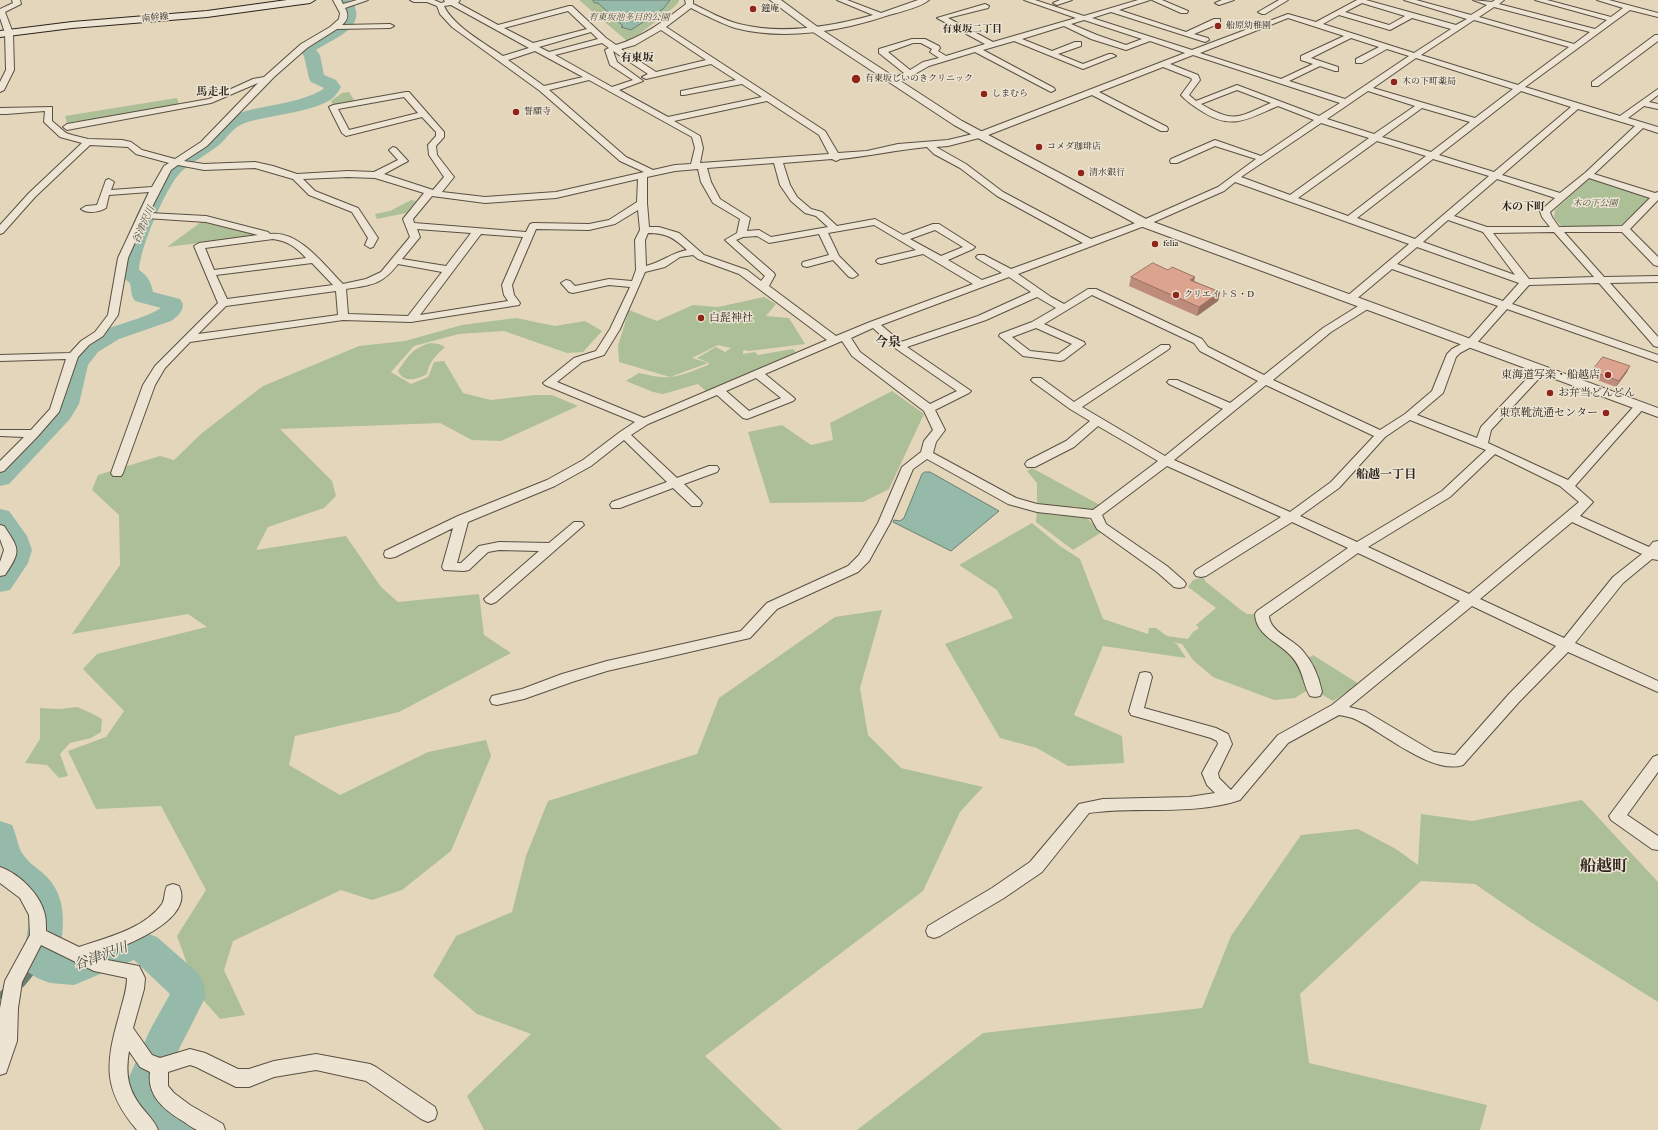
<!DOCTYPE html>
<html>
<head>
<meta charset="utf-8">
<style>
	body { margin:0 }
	canvas { display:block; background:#e3d6bb }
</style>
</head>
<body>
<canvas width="1658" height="1130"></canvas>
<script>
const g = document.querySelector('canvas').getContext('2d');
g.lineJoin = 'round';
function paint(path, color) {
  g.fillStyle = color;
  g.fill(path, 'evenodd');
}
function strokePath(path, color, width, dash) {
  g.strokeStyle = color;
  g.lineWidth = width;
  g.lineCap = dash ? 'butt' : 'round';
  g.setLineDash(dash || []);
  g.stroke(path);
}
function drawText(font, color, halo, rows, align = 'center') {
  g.font = font + ' "IM FELL Great Primer","Noto Serif JP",serif';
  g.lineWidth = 3;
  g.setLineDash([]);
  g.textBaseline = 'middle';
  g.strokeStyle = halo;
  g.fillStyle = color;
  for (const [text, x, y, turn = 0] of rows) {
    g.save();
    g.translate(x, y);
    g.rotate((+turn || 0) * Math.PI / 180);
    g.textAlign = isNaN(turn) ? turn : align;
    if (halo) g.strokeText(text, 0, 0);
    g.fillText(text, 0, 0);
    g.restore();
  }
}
paint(new Path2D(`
	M579 0H679L678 3 673 8 633 39 627 41Z
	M349 92 355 101 333 105 331 101 342 93Z
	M177 98 179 105 79 124 78 121 67 123 65 116Z
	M1590 178 1651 197 1620 226 1562 227 1554 217 1555 210Z
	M411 200 416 201 406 213 377 219 375 214 390 211Z
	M201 222 257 234 256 236 167 247Z
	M764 297 776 304 766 316 789 318 805 344 749 351 744 350 743 351V354L755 352 758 355 793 349 796 352 706 391 698 384 663 394 653 392 626 381 639 373C672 381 677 377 708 365L709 363 697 358 716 347 725 352 731 348 718 345 692 358 708 363 670 377 619 362 618 346 629 310 657 321 693 305 718 307Z
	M516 318 555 326 585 321 602 331 583 352 567 353 504 331 459 334 414 346 391 372 411 384 428 377 434 362 444 361 463 393 491 400 535 395H552L578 406 501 441 472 440 440 423 280 429 332 481 336 496 324 508 268 527 256 550 346 536 381 587 398 602 479 594 484 635 511 653 399 712 295 736 289 765 340 795 428 752 486 740 491 756 451 851 402 890 372 900 341 890 233 941 224 970 245 1015 220 1019 198 994 177 936 206 890 161 806 96 809 68 751 106 737 124 711 83 669 97 654 207 627 188 614 72 634 120 565 119 515 92 490 98 475 160 456 174 460 202 433 263 386 359 346 405 341 462 325Z
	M430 343 439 344 445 347C436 355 429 362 427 374 418 379 404 384 398 371 408 356 413 348 430 343Z
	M892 391 924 414 889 489 863 502 770 503 748 432 782 425 811 445 833 440 830 423Z
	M1032 468 1100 505C1088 512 1088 513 1075 506L1068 510 1037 506V483L1027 471Z
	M1037 511 1052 515 1085 517 1102 532 1073 550 1036 522Z
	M1032 523 1060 546 1080 559 1103 619 1148 634 1149 628H1156L1167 636 1188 639 1193 632 1199 628 1196 625 1216 608 1188 587 1193 580 1203 577 1206 582 1241 610 1247 614H1254L1292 651 1311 688 1295 698 1274 700 1213 677 1193 660 1182 644 1173 642 1177 644 1186 658 1103 646 1074 715 1122 736 1124 763 1068 766 1037 748 1000 738 945 644 1013 618 997 590 959 565Z
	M882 610 860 688 868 735 901 768 983 787 960 812 923 891 705 1056 782 1130H484L467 1096 531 1034 477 1014 433 976 456 936 512 912 526 856 548 801 697 754 719 698 835 617Z
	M1313 655 1359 684 1333 701 1319 693 1306 660Z
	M77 707 93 714 102 719 101 732 91 738 70 743 60 754 68 776 59 778 47 765 25 763 40 739V708L60 709Z
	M1582 800 1658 882V1002L1532 923 1475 884 1421 881 1300 994 1309 1063 1487 1105 1480 1130H857L983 1033 1202 1008 1231 936 1301 835 1358 829 1396 849 1418 865 1421 814 1472 821Z`), '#adbf96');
const water = new Path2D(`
	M593 0H670L663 9 631 30 621 27 623 26 598 3H595Z
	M925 472H930L999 511 951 551 893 522 894 520 900 521 904 518 922 474Z`);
paint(water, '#96baaa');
strokePath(water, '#6c7e71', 1);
strokePath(new Path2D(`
	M22 984 41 961
	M0 996 7 989`), '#6c7e71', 6);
paint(new Path2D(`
	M337 0H351C370 27 334 38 316 50L320 55 324 75 336 80 341 87C339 90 337 94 334 97 318 112 267 115 245 123 233 127 228 137 219 145 207 155 191 162 180 173 165 189 140 248 139 270 148 276 151 282 153 292L180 299 183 304C183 312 177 317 171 321L119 339 98 352 88 365 79 404 70 419 9 484 0 486V464C16 448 44 425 54 405 65 384 62 359 83 342 106 324 137 323 161 308L135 301 132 296 130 283 122 277 118 272C121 244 147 186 167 165 179 154 195 148 207 137 214 130 220 121 229 117 259 104 293 106 322 90L324 88 311 82 309 78 304 56 300 51C309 33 341 34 342 11Z
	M0 509 9 511 27 536 32 550 28 563 10 590 0 592V564L4 556 5 550 0 536Z
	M0 821 12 825C16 833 18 847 22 853 28 863 39 869 47 877 67 898 64 925 60 952L73 953 135 929 157 937 199 974 204 985 206 996 178 1051 167 1077V1085L175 1095 197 1113 206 1117 212 1130H158L147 1121 134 1104 129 1091V1077L150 1030 170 994 134 960 74 985 50 983 37 978 28 972 23 961 29 921 27 903 0 875Z`), '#96baaa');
const minor = new Path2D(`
	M12 0H20L21 4 5 12 13 33 14 70 4 90 0 92V82L6 70 5 33 0 18V9L13 3Z
	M333 0H341L343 4 357 0H368L345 8C349 15 348 20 342 25L390 24 394 26 390 28 337 29 307 48 274 77 207 146 184 161 204 164 255 162 273 166 297 174 348 171 374 172 398 160 389 150 393 147 396 148 408 161 384 174 433 190 444 177 429 155 428 145 436 136V132L422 117 346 136 342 133 329 107 333 105 406 92H409L444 132V137L436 146 437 155 454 177 442 192 485 197 556 192 644 172 620 161 540 91 452 27 440 14 437 6 427 2H414L410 0H434L441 3 445 2 444 0H460L458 3 498 25 569 6H572L606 38 616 45C643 37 664 21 686 4L685 0H693V4C708 11 723 20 739 24 782 35 830 27 873 15L837 0H847L881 13 918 0H929C921 7 900 12 889 15 842 31 785 41 735 28 720 23 705 15 691 8L666 27 825 131 838 153 867 151 898 144 948 140 977 133 1185 53 1150 41 1126 50 1091 39 1064 26 1022 39 1052 51 1075 42H1081V46L1058 54 1083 64 1109 54H1112L1116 56 1083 69 1014 41 983 50 1054 88 1055 90 1051 92 975 52 929 66 899 83H893V79L904 73 879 53V49L912 39H925L939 46 940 48 938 51 946 56 985 44 937 18 985 4 989 6 988 8 948 18 993 42 1076 18 1024 0H1035L1084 16 1138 0H1150L1119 10 1186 32 1214 19H1220V23L1194 34 1208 38 1209 40 1205 42 1111 12 1092 18 1192 50 1288 14 1316 22 1357 0H1366L1456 25 1467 19 1404 0H1416L1471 15 1487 5 1473 0 1492 2 1495 0H1504L1499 4 1595 29 1607 20 1535 0H1547L1611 17 1623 8 1597 0H1609L1658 13V17L1630 10 1525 87 1620 116 1658 89V95L1649 102 1658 104V109L1644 106 1628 118 1658 127V133L1643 128 1594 174 1655 193 1658 192V200L1630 229 1658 257V266L1654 265 1622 232H1564L1604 277 1658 276V282L1610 283 1658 337V347L1654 346 1599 283 1529 285 1512 304 1658 355V362L1507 309 1475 345 1460 353 1456 357 1443 393 1417 415 1477 438 1481 427 1537 368H1545L1547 370 1545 372 1491 430 1488 443 1568 480 1636 404H1644L1646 406 1644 408 1575 486 1593 502 1580 516 1649 547 1653 542 1658 541V560L1652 559 1623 583 1575 643 1658 681V692L1568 652 1519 702 1463 765C1432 775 1384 733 1357 720 1351 717 1344 716 1339 715L1288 743 1240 800C1193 816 1138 806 1089 813L1042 872 1004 898 940 936 934 938 928 936 926 931 928 926 992 888 1030 862 1079 804 1103 799 1189 797 1215 793 1207 785 1202 773 1218 744 1217 741 1211 738 1131 715 1129 711 1140 673 1145 672 1150 673 1152 677 1144 708 1216 728 1228 734 1232 744 1218 773 1219 778 1231 790 1278 735 1332 705 1460 601 1358 553 1269 616C1270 632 1293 639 1302 650 1313 662 1319 677 1322 692L1320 696 1315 697 1310 696C1302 682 1304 671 1292 657 1279 642 1256 636 1255 614L1257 611 1348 548 1292 522 1206 576 1201 577 1196 576 1194 573 1196 570 1281 517 1167 466 1102 515 1106 524 1167 566 1184 581 1186 584 1184 587 1179 588 1174 587 1157 572 1097 529 1091 518 1037 512 1008 504 927 459 913 469 890 523 869 561 858 572 777 609 750 638 607 671 572 682 524 699 497 705 492 704 490 700 492 696 522 689 562 674 607 661 741 631 767 603 848 566 859 555 878 523 902 467 921 452 924 441 933 430 924 411 852 356 842 341 765 374 793 397 795 399 793 401 747 419 743 418 717 395 648 424 631 435 677 478 709 466H717L719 469 717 472 684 484 700 500 702 503 700 506H692L673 488 620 508H612L610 505 612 502 667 482 624 440 591 466 555 486 468 522 457 563H461L479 546 499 542 549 543 574 522H582L584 525 496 602 491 604 486 602 484 599 539 551 499 550 488 552 469 570 464 571 444 570 442 567 453 528 395 557 390 558 385 557 384 554 385 551 458 516 547 480 583 460 620 432 635 422 545 385 543 383 574 358 596 351 610 329 630 287 609 285 573 293 569 292 561 283 566 280 570 281 575 286 609 279 632 281 636 270 635 240 640 230 638 210 615 224 589 230 536 229 512 285 514 295 520 303 519 305 411 322 343 320 190 342 165 368 155 385 123 473 121 476H113L111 473 143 385 155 366 218 303 194 246 199 243 258 235 206 222 146 218 128 258 118 315 103 336 89 345 78 357 59 412 38 436 4 471 0 472V461L24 437 0 436V430H31L50 409 66 359 0 361V355L70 353 81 341 95 332 108 315 118 258 149 192 109 195 106 208C100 212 87 214 81 209L86 206 97 205 106 180 109 179 114 182 111 190 152 187 164 166 169 163 136 154 128 147 90 145 35 197 3 233 0 234V225L29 193 82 143 60 137 44 122 45 111 6 114H0V108L52 107V121L66 133 72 135 88 139 122 140 131 142 142 150 175 159 201 142 258 83 211 103 67 130 63 127 67 124 209 99 253 79 264 77 301 44 330 27 339 19 340 13ZM1362 3 1405 16 1389 25 1345 12ZM451 5 529 48 503 56C486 44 453 26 444 6ZM1494 7 1590 32 1574 44 1479 17ZM568 11 587 29 533 43 504 28ZM1339 15 1390 30 1412 18 1451 29 1414 53 1323 24ZM1288 18 1344 36 1301 56V60L1313 64 1281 79 1200 53ZM1084 20 1142 39 1126 45 1097 35 1071 24ZM1474 20 1569 47 1518 85 1421 55ZM661 30 706 60 656 72 621 49 635 45ZM591 32 598 39 549 52 539 47ZM1351 38 1379 47 1356 59V63H1362L1387 49 1409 56 1345 99 1289 81 1320 66 1335 71H1338V67L1311 58ZM602 43 609 48 605 50 610 65 633 80 612 87 555 55ZM913 43H921L932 49 930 52 939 58 923 62 910 70 888 52ZM535 51 583 77 544 86 508 60ZM613 51 648 74 642 77 646 79 711 64 736 80 681 91V95H684L742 84 762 97 668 117 619 90 643 81 617 62ZM1193 55 1340 103 1319 116 1237 85 1196 101 1189 95 1200 80 1198 75 1170 64ZM1416 58 1513 89 1475 118 1373 88ZM1163 67 1191 78 1192 80 1181 95C1187 102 1195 107 1203 112 1233 131 1249 118 1278 106L1314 120 1261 156 1215 140 1171 159 1170 161 1171 163H1177L1215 146 1256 159 1218 187 1141 221 1091 239 1003 192 966 164 936 147 948 146 983 137 1092 95 1161 131H1167L1168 129 1167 127 1099 92ZM589 80 692 137 695 148 691 164 675 165 653 170 626 157 549 90ZM1237 90 1271 103C1238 117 1235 124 1201 104ZM1368 91 1415 106 1374 134 1327 119ZM1521 91 1571 107 1494 172 1439 155ZM404 97 418 113 349 130 338 109ZM767 101 819 135 829 154 700 163 703 148 700 136 674 121ZM1422 108 1470 122 1431 152 1382 137ZM1578 109 1635 126 1585 173 1560 193 1502 175ZM1321 123 1369 138 1290 195 1241 177ZM1377 141 1426 156 1348 216 1298 198ZM927 147 934 154 960 168 997 196 1083 243 1011 269 984 255H978L976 257 978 259 1002 273 982 280 948 260 973 249 975 247 939 224H933L903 235 875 219 837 226 822 212 811 209 797 197 790 185 783 163 832 159 836 161 840 159C869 156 897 150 927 147ZM1433 159 1489 176 1415 239 1357 218ZM774 163 780 185 791 201 805 213 816 216 828 227 771 237 759 230 747 231 750 218 720 199 711 182 707 168ZM178 165 204 170 255 168 293 179 309 195 352 212 368 238 365 245 370 248 373 247 378 238 358 208 315 191 303 179 348 177 375 178 424 193 403 219 410 237 381 272 366 279 343 284C324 265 299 230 270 234L268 232 206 216 149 213 171 170ZM698 169 701 182 713 203 740 219 737 233 725 240 765 276 761 281 747 270 704 255 679 233 659 227H649L647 203V177L675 171ZM1589 178 1650 198 1622 226 1559 227 1552 217 1550 212ZM638 179 637 202 609 220 589 224 533 223 530 224 526 232 414 223 413 219 432 196 485 203 556 198ZM1497 179 1555 198 1540 211 1542 217 1550 227H1487L1454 216ZM1235 182 1409 244 1346 297 1345 299 1346 301H1354L1392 269 1498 306 1467 341 1452 349 1447 354 1432 391 1405 414 1380 430 1273 380 1331 332 1371 307 1372 305 1371 303H1363L1323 328 1264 375 1208 347 1202 339 1096 289H1088L1064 304 1051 297 1018 274 1147 225 1224 191ZM1448 220 1483 232 1515 275 1423 242ZM874 225 916 250 878 259 876 261 878 263 881 264 923 254 973 284 870 322 836 336 769 286 775 275 774 273 736 240 743 237 757 236 769 243 819 234 829 255 803 262 802 264 803 266 807 267 833 260 849 277 853 278 858 275 839 256 828 233ZM417 229 471 233 446 266 402 259 420 237ZM935 230 963 247 941 256 910 239ZM1554 232 1594 277 1529 279 1493 233ZM648 233C667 233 674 238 687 250 671 253 662 262 646 266L645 240ZM481 234 523 237 502 285 504 295 508 301 420 315ZM273 239C288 241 296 247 306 258L214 270 205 248ZM1417 247 1519 283 1503 301 1397 264ZM693 255 698 259 739 274 827 340 644 418 557 382 582 362 604 355 620 329 645 272 665 267 680 257ZM312 263 333 285 227 299 216 275ZM398 264 442 272 408 316 348 314 346 289C371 285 382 285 398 264ZM1009 277 1031 292 978 316 901 342 881 325ZM336 291 338 315 198 334 226 306ZM1092 295 1194 343 1200 351 1258 381 1230 403 1177 380H1169L1167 382 1169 384 1223 409 1165 456 1082 407 1169 349 1170 347 1169 345H1161L1074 402 1041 378H1033L1031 380 1033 382 1070 409 1090 421 1066 441 1027 461 1025 464 1027 467H1035L1074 447 1098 426 1158 461 1093 510 1037 504 1016 498 933 453 936 442 945 430 935 410 969 393 971 391 907 347 986 320 1037 297 1056 308 1032 322 1000 334 999 336 1023 356 1060 361 1064 360 1085 344 1084 342 1044 324ZM873 328 895 348 957 391 930 404 860 352 851 338ZM1036 328 1072 344 1058 354 1030 351 1012 337ZM756 378 781 398 749 411 726 391ZM1266 385 1374 436 1331 482 1290 512 1174 460ZM1410 420 1486 450 1442 491 1357 542 1300 516 1339 488 1385 437ZM1495 454 1560 486 1579 502 1469 594 1368 547 1450 497ZM1572 522 1642 554 1613 577 1564 638 1480 599ZM1472 606 1556 646 1509 694 1455 755 1434 752 1365 711 1349 707Z
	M1060 0H1072L1057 5 1053 3Z
	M1152 0H1162L1188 11 1187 13H1181Z
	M1222 0H1234L1219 5 1215 3Z
	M1279 0H1288L1265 14H1262L1258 12Z
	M1655 35H1658V41L1598 86H1592V82Z
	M0 525 4 526C20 550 21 551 5 575L0 576V562L4 550 0 539Z
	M1658 755V772L1627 815 1658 836V850L1652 849 1611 820 1609 816 1653 757Z
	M0 867C20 874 41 895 45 915 46 920 46 926 46 931L79 947C106 938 144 929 162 904 165 899 164 892 167 886L173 884 179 886C196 921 120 948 97 956L102 959 139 966 145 978 144 989 133 1028 152 1055 160 1058 190 1049 205 1053 238 1069H249L274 1061 316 1054 370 1064 376 1067 435 1107 437 1113 435 1119 428 1122 421 1119 366 1081 316 1070 274 1077 249 1087H236L196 1067 190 1065 168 1072V1086L174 1093 190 1105 223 1124 225 1130C217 1130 205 1130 197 1130 192 1128 186 1123 181 1120 163 1109 147 1095 150 1072L140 1067 129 1051C125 1075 128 1091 144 1110 149 1116 155 1122 158 1130H137C103 1090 105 1065 119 1016 122 1003 127 991 127 978L94 971 41 945 22 982 18 1008 17 1041 6 1073 0 1075V1008L5 981 30 935 29 915 20 898 0 883Z`);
const tertiary = new Path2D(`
	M770 0H781L819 28 962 121 1148 220 1658 408V417L1140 226 954 125 813 32Z`);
const secondary = new Path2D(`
	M287 0H315L310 3 207 17 72 28 0 37V31L72 22 207 11Z`);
strokePath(minor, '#5a5043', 2);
strokePath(tertiary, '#5a5043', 2);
strokePath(secondary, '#2c241b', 2);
paint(minor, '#ede4d3');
paint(tertiary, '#ede4d3');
paint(secondary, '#ede4d3');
paint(new Path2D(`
	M1131 277 1194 281 1220 292 1218 301 1197 316 1129 286Z
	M1592 371 1627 372 1616 387 1589 377Z`), '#bd8c7b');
paint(new Path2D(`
	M1195 277 1193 286 1190 280Z
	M1220 292 1218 301 1197 316 1199 307Z
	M1630 366 1627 372 1616 387 1619 381Z`), '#9a7264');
const building = new Path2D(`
	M1153 263 1168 270 1172 267 1195 277 1190 280 1220 292 1199 307 1131 277Z
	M1603 357 1630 366 1619 381 1592 371Z`);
paint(building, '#dca38f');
strokePath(building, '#9a7264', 1);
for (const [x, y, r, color] of [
	[753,9,4,"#8f2418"],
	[1218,26,4,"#8f2418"],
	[856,79,5,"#8f2418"],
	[1394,82,4,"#8f2418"],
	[984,94,4,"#8f2418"],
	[516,112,4,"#8f2418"],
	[1039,147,4,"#8f2418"],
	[1081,173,4,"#8f2418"],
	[1155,244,4,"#8f2418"],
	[1176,295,4,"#8f2418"],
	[701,318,4,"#8f2418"],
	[1608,375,4,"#8f2418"],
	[1550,393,4,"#8f2418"],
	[1606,413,4,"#8f2418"]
]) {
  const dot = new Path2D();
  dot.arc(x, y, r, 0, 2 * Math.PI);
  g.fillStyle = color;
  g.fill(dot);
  strokePath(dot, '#ede4d3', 1.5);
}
drawText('9px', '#2c241b', '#ede4d3', [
	["鐘庵",761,9],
	["船原幼稚園",1226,26],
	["有東坂しいのきクリニック",865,79],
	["木の下町薬局",1402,82],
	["しまむら",992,94],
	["誓願寺",524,112],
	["コメダ珈琲店",1047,147],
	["清水銀行",1089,173],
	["felia",1163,244],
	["クリエイトＳ・D",1184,295]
], 'left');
drawText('9px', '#2c241b', '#ede4d3', [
	["南幹線",155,18,-5]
]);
drawText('italic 9px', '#4c4b3a', '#ede4d3', [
	["有東坂池多目的公園",629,18],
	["木の下公園",1595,204]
]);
drawText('bold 10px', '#2c241b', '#ede4d3', [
	["有東坂二丁目",972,30]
]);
drawText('italic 10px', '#464a3f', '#ede4d3', [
	["谷津沢川",144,225,-66]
]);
drawText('bold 11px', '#2c241b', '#ede4d3', [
	["有東坂",637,58],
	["馬走北",213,92],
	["木の下町",1523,207]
]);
drawText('11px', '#2c241b', '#ede4d3', [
	["白髭神社",709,318],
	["東海道写楽・船越店",1600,375,"right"],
	["お弁当どんどん",1558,393],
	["東京靴流通センター",1598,413,"right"]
], 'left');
drawText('bold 12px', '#2c241b', '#ede4d3', [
	["船越一丁目",1386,475]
]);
drawText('bold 13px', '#2c241b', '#ede4d3', [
	["今泉",888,343]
]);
drawText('italic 14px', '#464a3f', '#ede4d3', [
	["谷津沢川",101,957,-20]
]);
drawText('bold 16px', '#2c241b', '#ede4d3', [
	["船越町",1604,867]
]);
</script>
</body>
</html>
